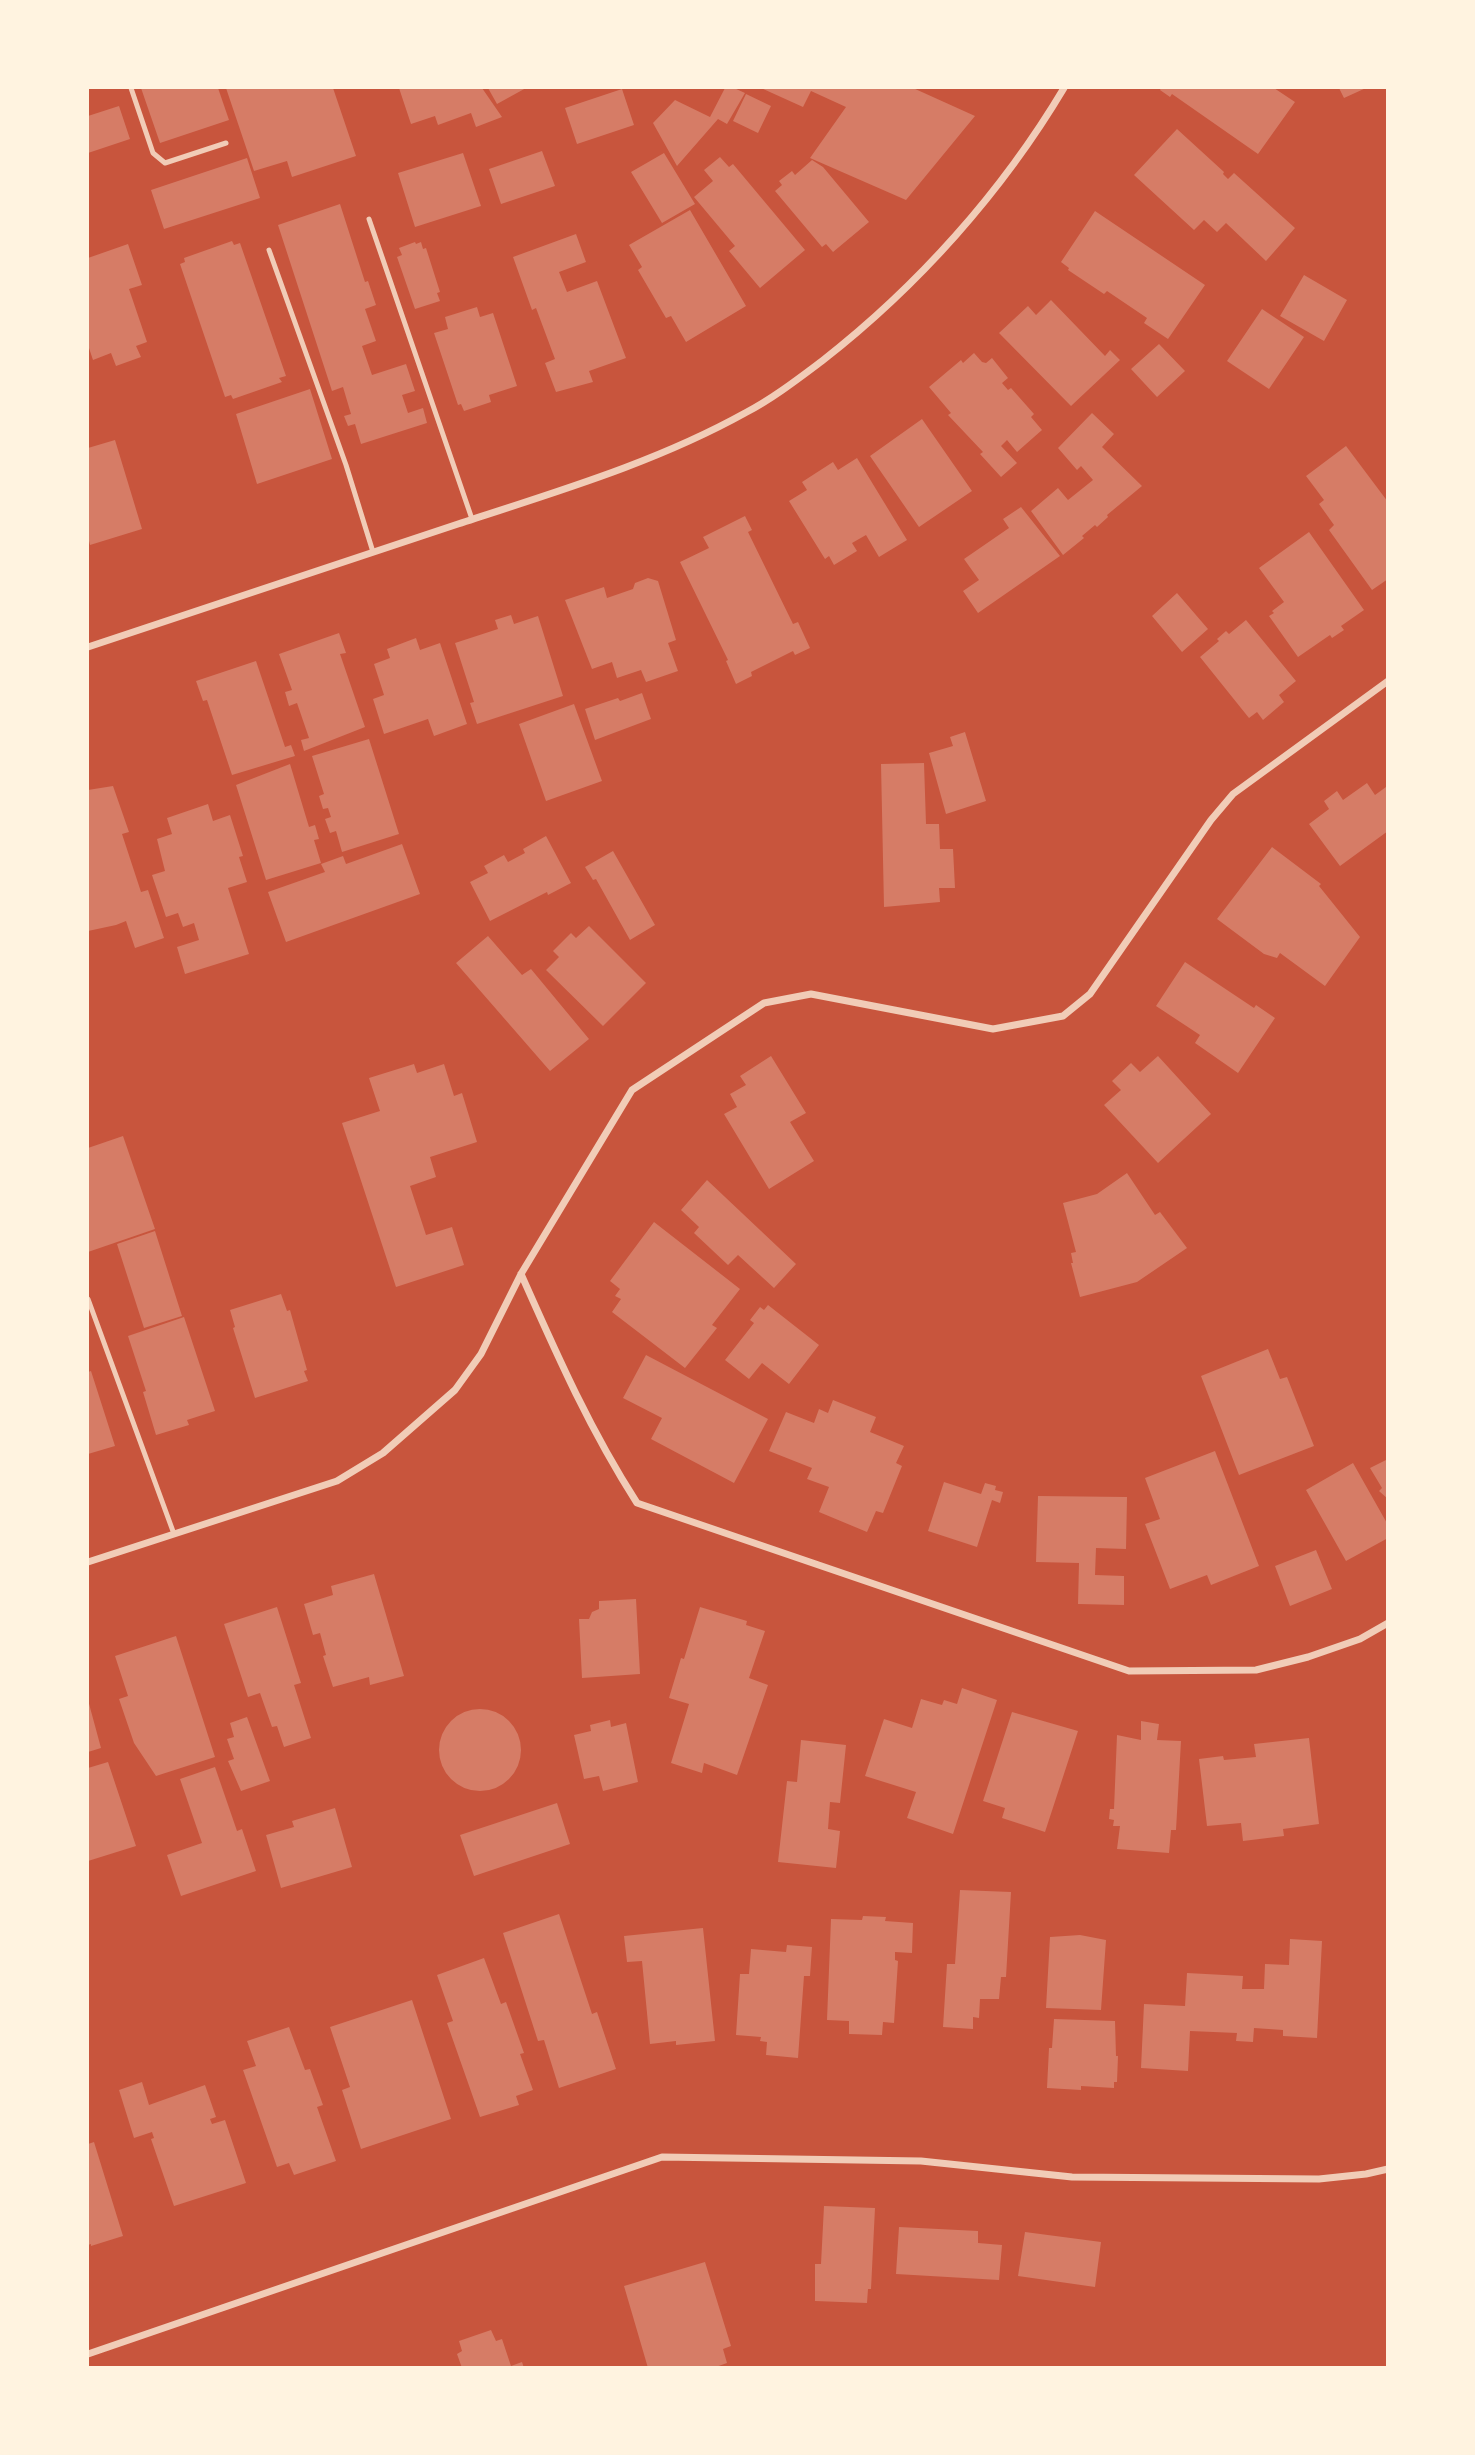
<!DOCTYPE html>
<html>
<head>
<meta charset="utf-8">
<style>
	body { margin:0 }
	#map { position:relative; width:1475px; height:2455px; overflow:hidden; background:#c8553d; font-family:Helvetica,sans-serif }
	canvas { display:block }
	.frame { position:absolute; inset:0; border:89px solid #fff3e0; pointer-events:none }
</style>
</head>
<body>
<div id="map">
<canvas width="1475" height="2455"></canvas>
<div class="frame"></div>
</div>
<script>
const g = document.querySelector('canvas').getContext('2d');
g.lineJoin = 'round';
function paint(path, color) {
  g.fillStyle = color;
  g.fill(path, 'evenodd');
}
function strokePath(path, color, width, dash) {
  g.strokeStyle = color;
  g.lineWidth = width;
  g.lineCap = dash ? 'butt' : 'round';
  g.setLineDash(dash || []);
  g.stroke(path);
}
paint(new Path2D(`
	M141 88H218L229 120 160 143Z
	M226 88H333L356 156 292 177 287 161 254 171Z
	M399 88H482L502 117 476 127 471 113 438 125 435 116 411 124Z
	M488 88H526L497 104Z
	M725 88H734L745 93 727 124 718 119 677 166 653 123 675 100 710 117Z
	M761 88H913L975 116 906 200 810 158 846 107 811 91 803 107Z
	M1161 88H1274L1295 102 1258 154 1172 94 1170 97 1160 90Z
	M1339 88H1366L1344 98Z
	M622 89 634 125 577 144 565 108Z
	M746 94 771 106 758 133 733 121Z
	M119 106 130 139 88 153V116Z
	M1177 129 1224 172 1223 174 1228 179 1234 173 1295 228 1266 261 1226 223 1217 232 1204 220 1194 230 1134 175Z
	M542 151 555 186 501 204 489 169Z
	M463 153 481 206 415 227 398 173Z
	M664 153 695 204 662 223 631 172Z
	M720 157 729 167 733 164 805 250 760 288 729 251 735 246 694 197 713 181 704 170Z
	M247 158 260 198 164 229 151 190Z
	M812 160 823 167 869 222 833 252 826 244 822 247 775 191 782 185 779 181 792 171 795 175Z
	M340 204 365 282 368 281 376 305 365 309 376 341 362 346 372 375 406 364 415 391 402 395 408 413 423 408 427 423 361 444 355 424 348 426 344 416 351 414 343 387 332 391 278 225Z
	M690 210 746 306 686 342 671 316 666 318 638 270 642 267 629 245Z
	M1095 211 1205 285 1168 339 1144 323 1147 318 1107 291 1104 294 1068 270 1069 268 1061 262Z
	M576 234 586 262 559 272 567 292 597 281 626 358 589 371 593 382 556 392 545 363 555 359 536 308 532 310 513 257Z
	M232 241 234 245 240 243 286 376 279 378 282 382 233 399 231 395 225 397 180 264 185 262 184 258Z
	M415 242 416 244 421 242 423 249 426 248 440 292 437 293 440 301 415 309 397 257 402 255 399 248Z
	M128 244 142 285 129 289 147 342 136 346 141 357 116 366 111 353 93 360 88 345V258Z
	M1304 275 1347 300 1324 341 1280 316Z
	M1051 300 1105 356 1110 350 1120 360 1071 406 999 333 1028 306 1036 315Z
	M477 307 480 317 493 313 517 386 489 395 491 402 464 411 461 404 458 405 434 333 448 329 445 317Z
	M1262 309 1304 337 1269 389 1227 361Z
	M1159 344 1185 371 1157 397 1131 369Z
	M974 353 982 362 986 363 992 358 1008 378 1002 383 1008 390 1011 388 1034 414 1031 417 1042 430 1017 452 1007 440 1001 446 1017 463 1001 477 980 454 983 452 948 415 951 413 929 387 961 360 963 363Z
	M310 389 332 459 257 484 236 414Z
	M1092 413 1114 434 1102 447 1142 486 1107 515 1108 517 1097 527 1095 525 1082 536 1084 538 1063 555 1031 511 1058 488 1068 500 1093 480 1081 466 1077 470 1058 448Z
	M922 419 972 491 919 527 870 456Z
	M115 440 142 529 90 545 88 537V448Z
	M1346 446 1388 502V579L1372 590 1329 530 1334 525 1319 504 1324 500 1306 476Z
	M857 458 907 540 879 557 866 535 852 543 857 551 834 565 829 556 825 559 789 501 807 490 802 482 833 462 838 470Z
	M1021 507 1060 556 978 613 963 591 979 580 964 559 1009 528 1003 519Z
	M745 516 752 530 748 532 793 624 798 622 810 648 795 655 793 651 751 672 752 676 736 684 726 661 728 660 680 562 709 548 703 537Z
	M1309 532 1364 610 1341 626 1344 630 1332 638 1330 635 1298 657 1269 616 1274 613 1272 611 1284 602 1259 568Z
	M648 578 658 581 676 640 668 643 678 671 646 682 641 670 617 678 612 662 592 669 565 600 604 587 607 598 633 589 635 583Z
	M1177 593 1208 629 1182 652 1152 616Z
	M511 615 514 624 538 616 563 696 477 724 470 703 474 702 455 643 498 629 495 620Z
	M1246 620 1296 681 1279 695 1284 702 1263 720 1257 712 1249 718 1200 657 1219 641 1217 639 1226 631 1229 634Z
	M339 633 346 653 340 654 365 727 304 751 301 740 309 738 297 703 289 706 285 692 292 690 279 654Z
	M416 638 420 650 440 643 467 724 434 736 428 719 384 734 373 699 384 695 374 664 390 658 387 649Z
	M256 661 285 747 291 745 295 756 232 775 207 700 203 701 196 681Z
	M642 693 651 719 595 740 585 709 618 698 620 701Z
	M574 704 602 781 546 801 519 724Z
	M965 732 986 801 946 814 929 753 953 746 950 737Z
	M369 739 399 834 342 852 336 831 330 833 325 819 331 817 328 808 323 809 319 796 324 794 312 756Z
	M924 763 926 824H939L940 849H953L955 888H939L940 902 884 907 881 764Z
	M290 764 309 827 315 825 319 839 314 840 321 863 266 880 236 785Z
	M1367 783 1375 795 1386 787 1388 788V831L1340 866 1309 824 1329 809 1324 801 1337 791 1343 800Z
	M113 786 129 832 122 834 141 892 148 890 164 938 135 948 126 921 116 925 88 931V790Z
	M208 804 213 821 230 815 243 856 239 857 247 882 228 888 249 954 185 974 177 947 199 940 194 923 183 927 178 913 166 917 152 875 165 871 157 839 172 834 167 818Z
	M546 836 571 883 548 895 547 892 490 921 470 882 488 873 484 866 504 855 508 862 525 853 523 849Z
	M402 844 420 894 286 942 268 892 325 872 321 864 343 856 346 864Z
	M1272 847 1321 884 1319 886 1360 937 1325 986 1280 953 1277 958 1264 954 1217 919Z
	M613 851 655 925 630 940 596 879 593 880 585 867Z
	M589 926 646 983 603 1026 546 970 559 957 553 951 571 933 576 938Z
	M488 936 522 975 531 969 589 1039 550 1071 456 963Z
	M1185 962 1254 1008 1256 1005 1275 1018 1238 1073 1195 1043 1200 1035 1156 1006Z
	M771 1056 806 1113 790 1122 814 1161 769 1189 724 1114 737 1107 730 1094 746 1085 740 1076Z
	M1158 1056 1211 1114 1158 1163 1104 1105 1121 1090 1112 1081 1131 1063 1140 1072Z
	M414 1064 417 1073 444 1064 454 1096 462 1093 477 1142 430 1157 436 1177 410 1186 426 1235 452 1227 464 1265 396 1287 342 1123 380 1111 369 1078Z
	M123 1136 155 1229 88 1252V1148Z
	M1127 1173 1155 1215 1160 1212 1187 1248 1137 1282 1080 1297 1071 1263H1073L1071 1253 1076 1252 1063 1203 1097 1194Z
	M707 1180 796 1264 774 1288 738 1255 728 1265 694 1233 699 1227 681 1210Z
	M654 1222 740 1289 712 1325 717 1328 685 1368 612 1312 621 1299 615 1296 620 1289 610 1281Z
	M155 1231 182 1316 144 1328 117 1244Z
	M281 1294 287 1311 290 1310 307 1370 304 1371 308 1381 255 1398 233 1328 235 1327 230 1310Z
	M768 1305 819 1345 789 1384 762 1363 749 1379 725 1360 754 1323 750 1320 760 1307 764 1310Z
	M184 1317 215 1411 187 1420 189 1425 156 1435 143 1392 146 1391 128 1336Z
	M1268 1349 1280 1379 1287 1377 1314 1446 1239 1475 1201 1376Z
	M646 1355 768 1419 734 1483 651 1439 662 1418 623 1398Z
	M91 1371 115 1446 88 1454V1372Z
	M833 1400 876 1417 870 1432 904 1446 896 1463 902 1466 883 1513 876 1511 867 1532 819 1512 829 1487 807 1479 812 1468 769 1451 786 1412 814 1423 819 1409 828 1413Z
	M1215 1451 1259 1566 1211 1585 1207 1575 1170 1589 1145 1524 1160 1519 1145 1478Z
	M1388 1459V1499L1379 1491 1382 1488 1370 1468Z
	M1353 1463 1388 1525V1538L1346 1561 1306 1490Z
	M944 1482 981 1494 985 1483 996 1486 995 1490 1003 1492 1000 1503 992 1500 977 1547 928 1531Z
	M1038 1496 1127 1497 1126 1549 1096 1548 1095 1575 1124 1576V1605L1078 1604 1079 1563 1036 1562Z
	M1316 1550 1332 1589 1290 1606 1275 1566Z
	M374 1574 404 1676 370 1685 369 1677 333 1687 323 1656 326 1655 320 1633 313 1635 304 1604 333 1595 331 1586Z
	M636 1599 640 1674 582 1678 579 1619H589L592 1612 599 1609V1601Z
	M277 1607 301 1683 294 1685 311 1738 284 1747 277 1726 272 1727 260 1693 248 1697 224 1624Z
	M700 1607 747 1621 746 1625 765 1631 749 1678 768 1685 737 1775 704 1763 702 1773 671 1763 689 1704 669 1698 681 1658 684 1659Z
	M176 1636 215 1757 156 1776 134 1743 119 1699 128 1696 115 1656Z
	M962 1688 997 1700 953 1834 907 1818 916 1792 865 1776 884 1719 912 1728 921 1699 942 1705 944 1700 957 1704Z
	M88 1700 101 1748 88 1752Z
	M439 1750a41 41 0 1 1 82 0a41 41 0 1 1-82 0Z
	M1012 1712 1078 1731 1045 1832 1002 1818 1005 1808 983 1801Z
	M247 1717 270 1781 241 1791 228 1761 234 1759 227 1739 234 1737 230 1723Z
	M610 1720 611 1727 626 1723 638 1782 603 1791 599 1776 584 1779 574 1735 591 1731 590 1725Z
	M1141 1721 1159 1724 1157 1740 1181 1741 1176 1830H1171L1169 1853 1117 1849 1120 1826H1113L1114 1820 1109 1819 1110 1809H1114L1117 1735 1141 1740Z
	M1309 1738 1319 1824 1283 1829 1284 1836 1243 1841 1241 1823 1207 1826 1199 1759 1223 1756 1224 1760 1256 1757 1254 1744Z
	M801 1740 846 1745 840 1803 830 1802 828 1829 840 1831 836 1868 778 1862 787 1781 797 1782Z
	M108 1762 136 1846 88 1861V1768Z
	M215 1767 237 1831 242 1829 256 1871 181 1896 167 1855 202 1843 180 1779Z
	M557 1803 570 1844 474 1876 460 1835Z
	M335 1808 352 1867 281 1888 266 1835 294 1827 292 1821Z
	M960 1890 1011 1892 1006 1977H1001L999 1999H980L979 2018 973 2017V2029L943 2027 947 1964H955Z
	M559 1914 592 2014 597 2012 616 2069 559 2088 544 2040 538 2041 503 1933Z
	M863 1916 886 1917 885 1921 913 1923 912 1953 895 1952V1960L898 1961 894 2023 883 2022 882 2035 849 2034V2021L827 2020 831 1919 862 1920Z
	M703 1928 715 2041 676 2045V2041L650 2044 642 1961 627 1962 624 1936Z
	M1080 1935 1106 1940 1101 2010 1046 2008 1050 1937Z
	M1290 1939 1322 1941 1317 2038 1283 2036V2030L1254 2028 1253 2042 1236 2041 1237 2033 1190 2031 1188 2071 1141 2068 1144 2004 1185 2006 1187 1973 1243 1976 1242 1989H1264L1265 1964 1289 1965Z
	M787 1945 812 1947 810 1976H804L798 2058 766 2055 767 2042 760 2041 761 2037 736 2035 740 1974H749L751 1949 786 1952Z
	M484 1958 501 2004 506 2002 524 2053 520 2054 533 2090 516 2096 519 2105 480 2117 447 2023 453 2021 437 1975Z
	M412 2000 451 2119 361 2149 342 2090 350 2087 330 2027Z
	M1054 2019 1115 2021 1116 2056H1118L1117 2082H1114V2088L1081 2086V2090L1047 2088 1049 2048H1052Z
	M289 2027 305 2070 310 2069 323 2105 317 2107 336 2161 294 2175 289 2163 277 2167 243 2070 256 2066 247 2041Z
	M142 2082 149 2105 205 2085 216 2117 210 2119 212 2124 225 2120 246 2183 174 2206 151 2139 154 2138 152 2132 134 2138 119 2090Z
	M94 2142 123 2236 91 2246V2244L88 2245V2144Z
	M824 2206 875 2208 871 2289H868L867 2303 815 2301V2264H821Z
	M899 2227 978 2231V2243L1002 2245 999 2280 896 2274Z
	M1025 2232 1101 2242 1095 2287 1018 2276Z
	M705 2262 731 2346 723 2349 727 2363 713 2368H648L624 2286Z
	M491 2330 496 2341 502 2339 511 2366 522 2362 524 2368H462L457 2354 462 2351 459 2341Z`), '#d67c66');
strokePath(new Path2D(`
	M131 88 153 153 165 163 226 143
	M369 219 472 519
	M269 250 346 465 373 552
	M88 1299 174 1534`), '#f1ccb7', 5);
strokePath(new Path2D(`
	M88 647C211 606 334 565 458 524 555 492 655 463 745 413 772 399 798 379 822 361 918 286 1002 192 1064 88
	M521 1274C557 1355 589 1428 637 1503L1129 1671 1256 1670 1308 1657 1360 1639 1388 1623
	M88 1562 337 1481 383 1453 455 1390 481 1354 521 1274 632 1090 764 1003 811 994 993 1029 1063 1016 1090 994 1211 820 1233 794 1388 681
	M88 2354 662 2157 921 2161 1072 2177 1319 2179 1366 2174 1388 2169`), '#f1ccb7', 7);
</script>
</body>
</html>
